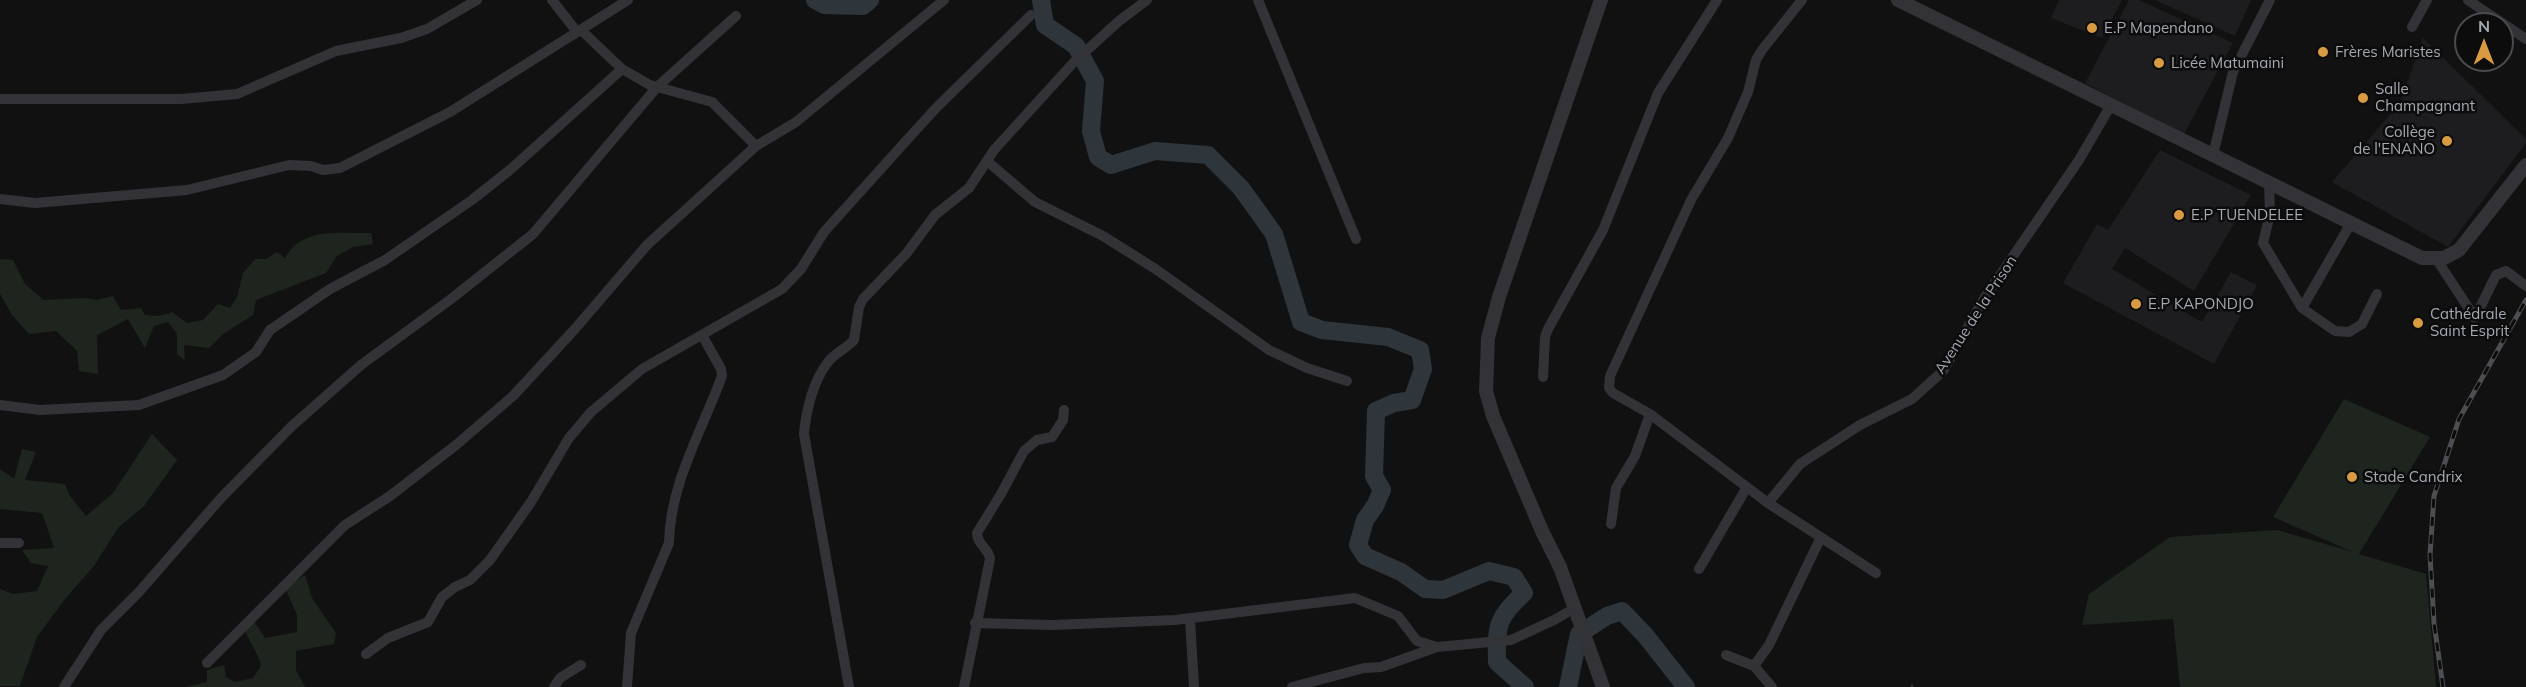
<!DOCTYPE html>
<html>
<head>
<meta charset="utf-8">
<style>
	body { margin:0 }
	#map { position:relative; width:2526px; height:687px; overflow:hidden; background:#111112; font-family:Mulish,sans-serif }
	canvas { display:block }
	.north { position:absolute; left:2454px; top:12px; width:60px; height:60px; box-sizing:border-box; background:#0c0c0d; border:2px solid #494b4f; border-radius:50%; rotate:0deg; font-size:16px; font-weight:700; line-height:24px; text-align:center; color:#a4a9b1 }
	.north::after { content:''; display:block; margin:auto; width:21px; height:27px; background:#d99b42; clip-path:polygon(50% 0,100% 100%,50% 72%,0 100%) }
</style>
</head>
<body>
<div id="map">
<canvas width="2526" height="687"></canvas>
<div class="north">N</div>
</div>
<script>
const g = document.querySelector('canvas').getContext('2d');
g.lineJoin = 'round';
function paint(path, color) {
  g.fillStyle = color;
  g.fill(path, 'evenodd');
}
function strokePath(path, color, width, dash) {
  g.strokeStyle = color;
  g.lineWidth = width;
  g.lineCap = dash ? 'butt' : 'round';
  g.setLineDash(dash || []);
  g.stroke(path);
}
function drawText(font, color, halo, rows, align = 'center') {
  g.font = font + ' Mulish,sans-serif';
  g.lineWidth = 5;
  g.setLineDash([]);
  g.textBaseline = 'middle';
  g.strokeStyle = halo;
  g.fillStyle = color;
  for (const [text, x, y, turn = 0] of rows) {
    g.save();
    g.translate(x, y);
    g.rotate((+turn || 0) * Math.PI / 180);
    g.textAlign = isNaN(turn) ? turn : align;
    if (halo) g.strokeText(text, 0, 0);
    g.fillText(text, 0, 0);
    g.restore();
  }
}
paint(new Path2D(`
	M2059 0H2122L2102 38 2051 18Z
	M2129 0H2139L2233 43 2184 134 2085 83Z
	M2155 0H2251L2235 36Z
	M2423 38 2526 139V143L2448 247 2332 182 2400 103Z
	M2160 150 2251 195 2194 291 2125 248 2112 269 2202 322 2231 272 2257 285 2214 364 2063 283 2097 224 2108 230Z`), '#1d1d1f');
paint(new Path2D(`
	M371 233 373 244 353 247 337 256 326 273 256 300 253 315 223 334 209 348 184 345 185 361 177 354V334L168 322 154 326 145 348 128 319 97 335 98 374 79 371 77 351 56 331 29 334 12 315 0 294V259L13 260 25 284 44 300 84 298 97 300 113 296 121 310 141 308 145 315 159 316 172 312 187 323 203 320 218 304 230 308 237 297 243 273 255 259H266L277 252 285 258C303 226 340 234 371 233Z
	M2344 399 2430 437 2359 554 2426 574 2436 687H2180L2173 619 2082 625 2089 594 2170 537 2277 530 2353 552 2273 517Z
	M152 434 177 460 144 506 118 528 94 566 65 599 37 637 20 686H0V589L13 594 37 591 48 566 31 563 22 550 54 548 42 513 0 509V469L14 479 22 449 36 452 25 480 65 484 70 496 86 516 113 493Z
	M305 575 312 598 336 633 334 644 296 651V670L305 687H185L207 682V670L224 665 226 677 235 682 253 678 261 666C258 652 249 642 244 628L253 620 265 638 297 632V615L285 588Z`), '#1e241e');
strokePath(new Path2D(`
	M1912 686V687`), '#2e363b', 3);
strokePath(new Path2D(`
	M815 0 824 5 863 6 870 0
	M1041 0 1045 25 1076 46 1095 81 1091 131 1098 157 1111 165 1155 151 1208 155 1241 188 1274 234 1301 322 1322 330 1388 337 1420 350 1423 369 1412 400 1394 403 1376 411 1374 476 1382 490 1375 506 1365 520 1358 545 1365 556 1401 572 1425 589 1443 590 1489 571 1514 577 1524 593C1497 618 1496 625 1497 662L1525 687
	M1568 687 1579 634 1607 616 1622 611 1645 635 1686 687`), '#2e363b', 18);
strokePath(new Path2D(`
	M552 0 577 32
	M1258 0 1356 239
	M1802 0 1762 50 1756 60 1748 92 1728 138 1691 200 1610 376 1609 388 1613 393 1650 414 1768 503 1876 573
	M2468 0 2526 39
	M2412 27 2427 0
	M581 30 622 69 650 85 712 102 756 146
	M0 99H181L237 94 336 51 401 38 427 29 477 0
	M2213 155 2233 72 2270 0
	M987 161 1035 202 1103 236 1157 270 1269 350 1307 368 1347 381
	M2269 183 2270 214 2263 243 2302 308 2335 331 2349 332 2362 324 2377 294
	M0 199 35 203 187 190 289 165 311 166 323 170 340 168 450 112 628 0
	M2437 260 2475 318 2496 275 2506 271 2526 286
	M2302 308 2351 223
	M1543 377 1545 337 1548 329 1603 230 1658 93 1717 0
	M0 405 40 410 139 405 223 375 256 352 270 330 330 289 385 260 472 200 511 169 622 69
	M1768 503 1800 464 1860 425 1912 399 1943 371 1985 297 2079 160 2111 105
	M1611 524 1616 488 1635 456 1650 414
	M0 543H19
	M1699 569 1747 487
	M1190 619 1194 687
	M975 623 1053 625 1175 620 1355 598 1398 616 1417 641 1437 647 1511 640 1554 620 1575 608
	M366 654 388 638 428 622 442 597 455 587 470 580 490 560 531 502 569 438 591 412 642 369 782 289 801 269 824 232 906 141 936 108 1031 15
	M1726 655 1754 666 1772 687
	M207 663 345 525 390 496 456 445 513 396 574 330 647 245 756 146 796 122 944 0
	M1754 666 1769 645 1821 537
	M64 687 101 630 139 592 221 498 292 426 361 365 451 299 533 234 657 87 736 16
	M554 687 560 678 581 665
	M627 687 631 633 669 543C670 483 702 431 722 376L721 369 702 335
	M849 687 804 434C806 411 813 381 828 362 835 353 847 348 854 340L859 307 863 299 906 254 935 215 969 188 994 150 1074 62 1119 21 1147 0
	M964 687 990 559C989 548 977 545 977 533L1001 494 1024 451 1037 440 1052 437 1063 420 1064 410
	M1292 687 1364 668 1381 667 1437 647`), '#333337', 10);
strokePath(new Path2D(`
	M1601 0 1499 297 1488 338 1486 391 1493 416 1542 531 1560 567 1603 687
	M1898 0 2422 258H2444L2459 250 2526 165`), '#333337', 14);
const rail = new Path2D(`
	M2443 687 2434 623 2430 555 2434 496 2459 419 2526 300`);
strokePath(rail, '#4c4e51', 5);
strokePath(rail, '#0c0c0d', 3, [9]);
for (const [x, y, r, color] of [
	[2092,28,6,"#d99b42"],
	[2323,52,6,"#d99b42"],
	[2159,63,6,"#d99b42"],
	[2363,98,6,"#d99b42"],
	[2447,141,6,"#d99b42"],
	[2179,215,6,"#d99b42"],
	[2136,304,6,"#d99b42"],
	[2418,323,6,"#d99b42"],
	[2352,477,6,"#d99b42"]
]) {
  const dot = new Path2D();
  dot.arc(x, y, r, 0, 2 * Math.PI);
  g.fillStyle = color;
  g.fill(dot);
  strokePath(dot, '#0c0c0d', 2);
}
drawText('15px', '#a4a9b1', '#0c0c0d', [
	["E.P Mapendano",2104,28],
	["Frères Maristes",2335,52],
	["Licée Matumaini",2171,63],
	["Salle",2375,89],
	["Champagnant",2375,106],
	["Collège",2435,132,"right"],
	["de l'ENANO",2435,149,"right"],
	["E.P TUENDELEE",2191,215],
	["E.P KAPONDJO",2148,304],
	["Cathédrale",2430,314],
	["Saint Esprit",2430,331],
	["Stade Candrix",2364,477]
], 'left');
drawText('15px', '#a4a9b1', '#0c0c0d', [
	["Avenue de la Prison",1976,315,-57]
]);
</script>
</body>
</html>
